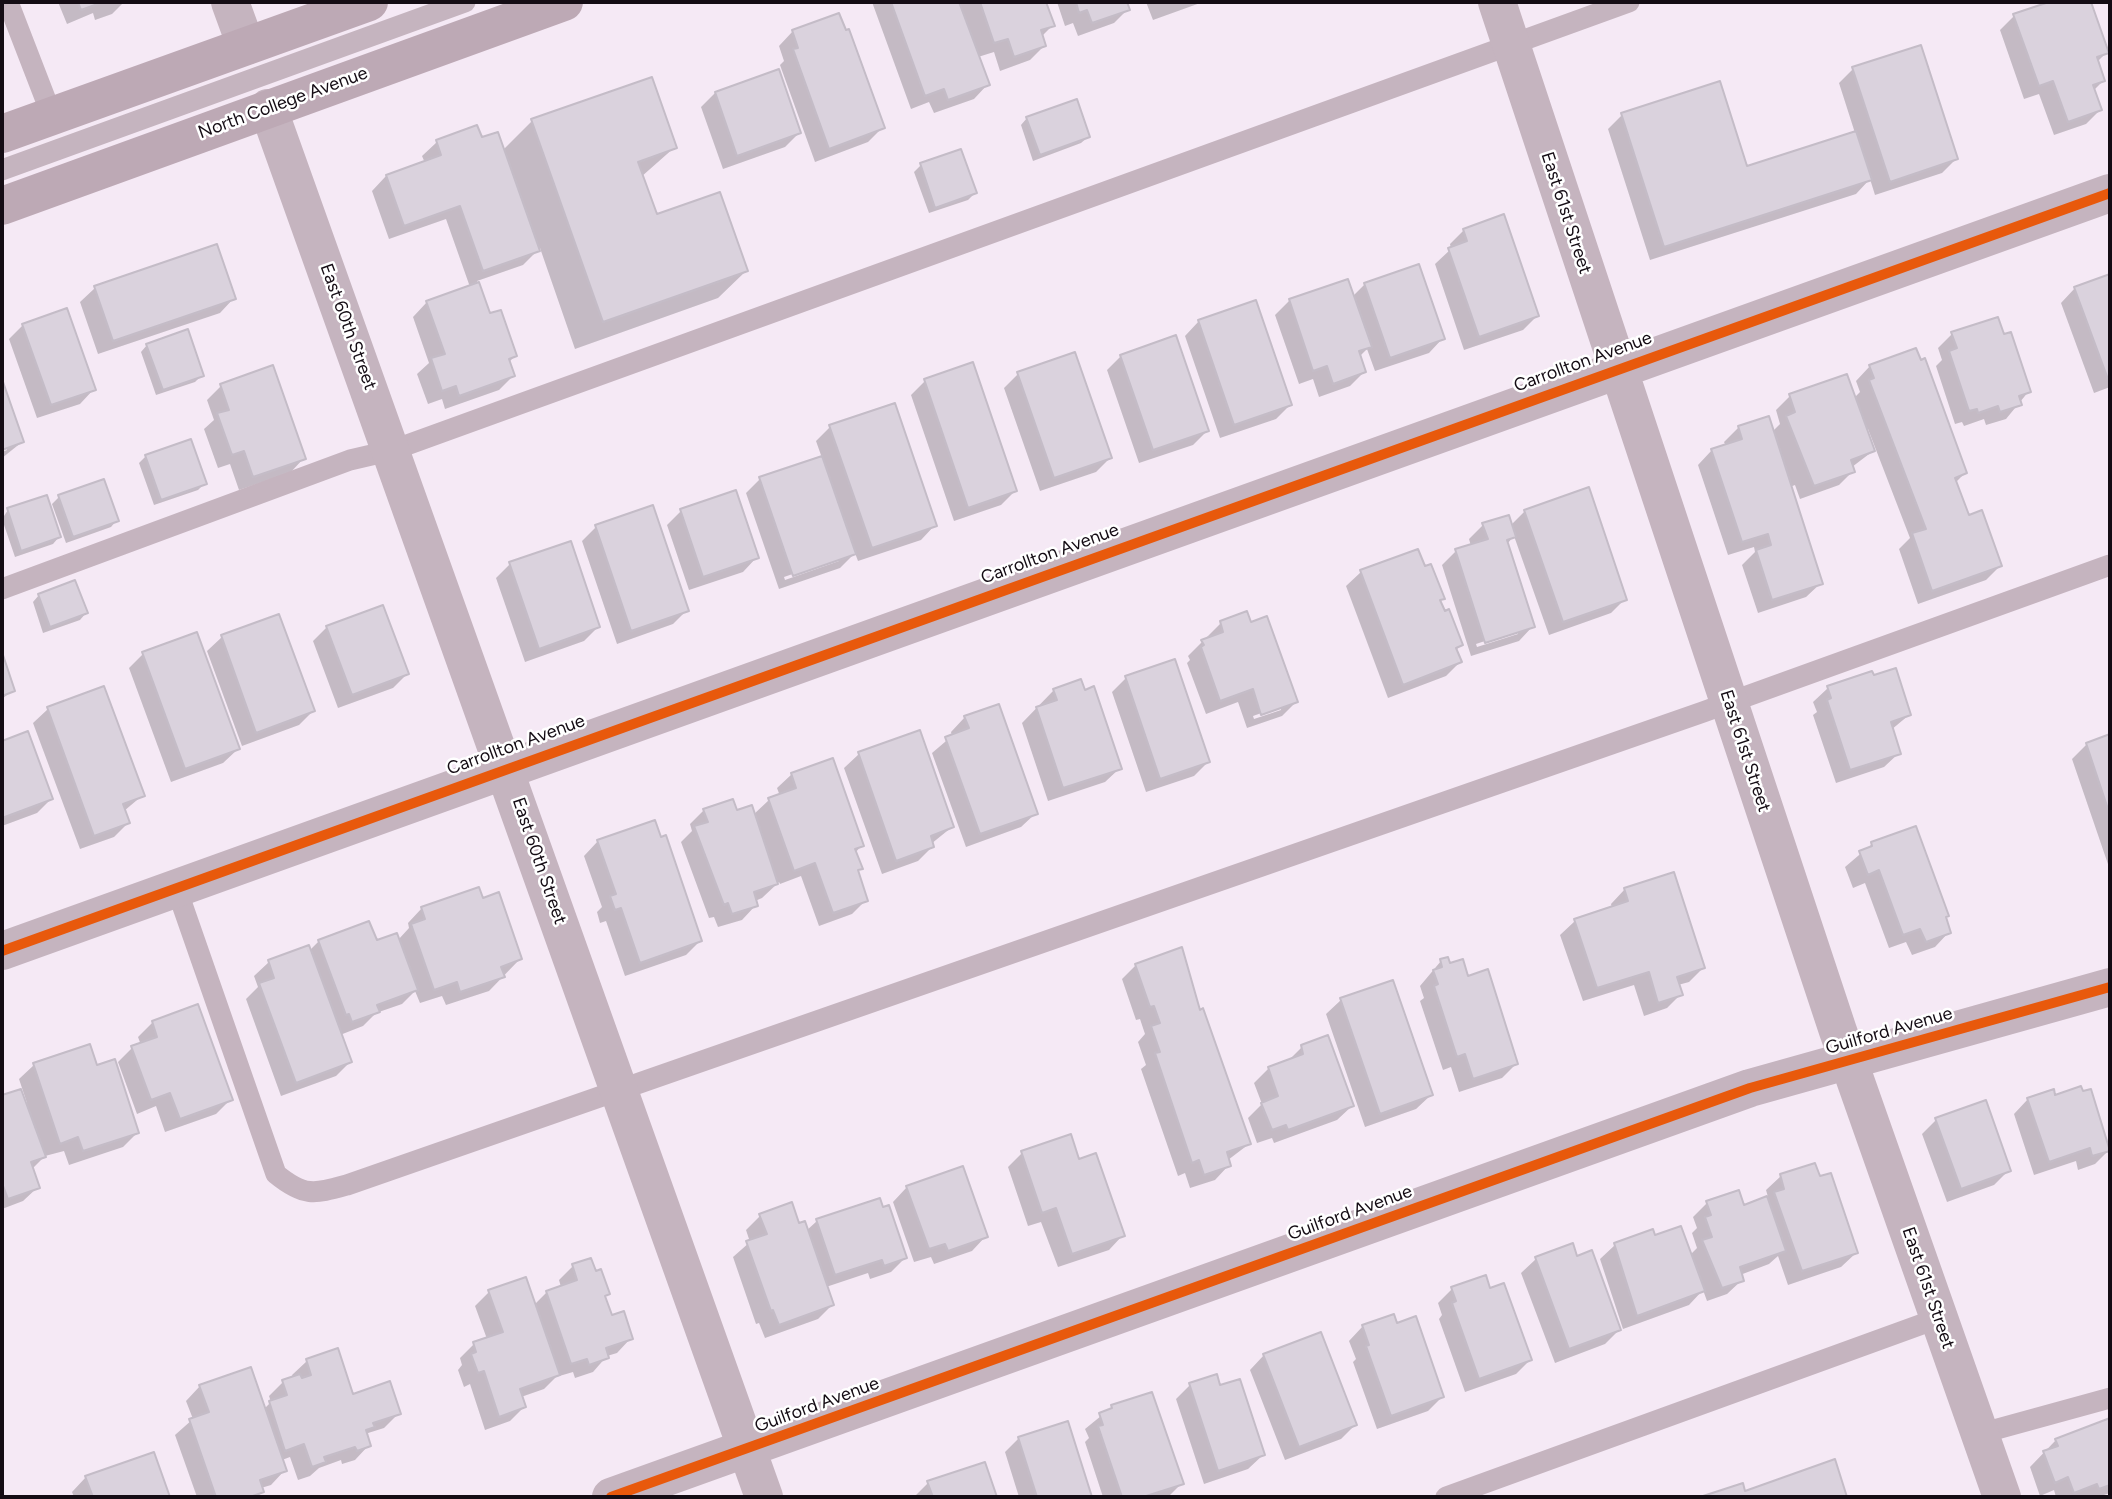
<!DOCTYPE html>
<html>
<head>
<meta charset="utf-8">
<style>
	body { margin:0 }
	#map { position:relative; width:2112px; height:1499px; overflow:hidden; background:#f5e9f5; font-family:Figtree,sans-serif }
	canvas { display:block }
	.frame { position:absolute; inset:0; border:4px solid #140c14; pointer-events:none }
</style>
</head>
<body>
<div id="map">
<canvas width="2112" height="1499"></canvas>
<div class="frame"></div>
</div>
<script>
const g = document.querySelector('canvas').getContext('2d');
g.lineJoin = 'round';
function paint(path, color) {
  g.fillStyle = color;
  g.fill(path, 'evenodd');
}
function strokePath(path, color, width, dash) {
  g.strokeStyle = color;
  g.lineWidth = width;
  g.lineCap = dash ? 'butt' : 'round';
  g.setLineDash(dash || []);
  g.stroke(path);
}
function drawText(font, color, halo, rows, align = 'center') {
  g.font = font + ' Figtree,sans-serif';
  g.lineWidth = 5;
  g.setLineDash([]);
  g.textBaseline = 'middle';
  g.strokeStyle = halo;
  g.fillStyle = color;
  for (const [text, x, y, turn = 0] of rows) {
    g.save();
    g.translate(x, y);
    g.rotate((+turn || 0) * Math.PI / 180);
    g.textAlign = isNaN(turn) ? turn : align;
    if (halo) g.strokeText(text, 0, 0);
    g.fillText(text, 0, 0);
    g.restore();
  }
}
paint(new Path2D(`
	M58 2H124L112 14 95 20 93 13 67 24Z
	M872 2H1044L1053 25 1041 37 1044 46 1030 60 1000 71 994 52 978 57 988 84 974 99 934 113 929 102 911 109Z
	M1057 2H1128V9L1114 23 1078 36 1073 23 1065 26Z
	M1146 2H1203L1153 20Z
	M2054 2H2089L2107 52 2097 62 2103 81 2093 91 2100 110 2086 124 2054 135 2039 94 2024 99 2000 30 2014 16Z
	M793 31 883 127 868 142 815 162 780 65 784 61 779 46Z
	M1853 69 1956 159 1942 173 1875 195 1870 179 1856 194 1650 260 1608 129 1622 115 1746 168 1855 133 1839 83Z
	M715 93 799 133 785 147 723 169 701 107Z
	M1027 118 1088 137 1081 143 1033 161 1021 125Z
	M532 121 675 147 641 177 655 216 746 271 718 298 575 349 540 248 523 265 477 281 489 316 515 356 509 362 513 376 499 390 445 409 442 399 428 404 417 374 429 363 413 317 427 302 470 287 446 219 389 239 372 191 386 176 425 163 422 156 437 142 476 128 481 140 502 151Z
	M921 165 975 193 968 200 929 213 914 172Z
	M1464 230 1537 316 1523 330 1464 350 1435 264 1451 249 1450 244Z
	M2110 276V387L2094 393 2061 303 2075 288Z
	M1347 281 1352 297 1365 284 1443 338 1429 353 1375 371 1367 349 1359 357 1364 372 1350 386 1319 397 1313 379 1299 384 1275 315 1289 301Z
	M95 288 234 298 220 313 98 354 80 302Z
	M1199 321 1290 405 1276 419 1220 438 1185 336Z
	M23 325 94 389 80 404 37 418 9 339Z
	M1952 334 2029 391 2006 419 1986 425 1984 419 1964 426 1962 422 1955 424 1936 366 1942 360 1938 348Z
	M147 345 202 375 195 382 156 395 141 352Z
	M1121 356 1207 431 1193 445 1139 463 1107 370Z
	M1870 366 1965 473 1955 483 1968 518 2000 566 1986 580 1918 604 1899 549 1910 538 1868 429 1865 430 1873 451 1852 467 1853 471 1839 485 1800 499 1795 485 1790 487 1821 583 1806 597 1758 613 1742 565 1755 552 1754 547 1728 555 1698 465 1712 450 1726 446 1724 442 1739 427 1772 432 1780 424 1776 410 1790 396 1854 398 1860 392 1856 381Z
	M1018 374 1110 458 1096 472 1040 491 1004 388Z
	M925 381 1015 491 1001 505 954 521 911 395Z
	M2 384 22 442 2 458V452L7 450V446L2 448Z
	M221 386 304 458 290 473 239 490 230 464 218 468 204 429 214 420 207 400Z
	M830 427 935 525 921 540 858 561 855 553 840 568 779 589 746 493 760 479 822 458 816 441ZM839 558V561L785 580 784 577Z
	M146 456 205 483 198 490 154 505 139 463Z
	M59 497 117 520 111 527 66 543 52 504Z
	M8 510 59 537 53 544 15 557 2 519Z
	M681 511 757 557 743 572 689 590 667 525Z
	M1525 511 1625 599 1611 613 1549 635 1514 536 1507 544 1533 626 1519 641 1471 656 1442 565 1456 551 1471 546 1469 539 1483 525H1511ZM1518 630V634L1477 647 1476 644Z
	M596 527 687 610 673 624 617 644 582 541Z
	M1417 551 1424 569 1443 598 1439 602 1461 645 1456 650 1460 662 1446 676 1388 698 1346 586 1361 572Z
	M510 564 598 627 584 641 525 662 496 578Z
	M39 595 86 613 80 620 43 633 33 602Z
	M1221 623 1250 624 1296 702 1282 716 1247 728 1238 702 1206 714 1187 663 1190 660 1188 656ZM1281 706V710L1254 719 1253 716Z
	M327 627 407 674 393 688 338 708 313 641Z
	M222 637 313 711 299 725 242 746 207 651Z
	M143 654 238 749 223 763 171 782 129 668Z
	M2 658 13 690 2 699Z
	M1871 673 1909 715 1891 730 1899 753 1884 767 1836 783 1813 715 1817 712 1813 702 1828 688Z
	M1126 678 1208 762 1194 776 1146 792 1112 692Z
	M1054 690 1120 768 1105 782 1048 801 1022 723Z
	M48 709 143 795 124 811 128 823 114 837 80 849 33 723Z
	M965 717 1036 813 1021 827 966 847 932 753 952 736 951 732Z
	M27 733 51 799 37 813 2 826V743Z
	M919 733 952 827 931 844 932 847 918 861 882 874 844 768 859 754Z
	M2110 736V870L2072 759 2087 744Z
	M792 774 862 845 855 853 861 868 857 872 866 900 852 914 819 926 801 876 780 884 779 882 762 898 755 901 756 905 742 920 718 927 714 917 709 918 681 842 692 831 690 824 704 810 753 815 769 800 780 796 777 788Z
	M598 841 700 941 686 955 625 976 606 921 600 923 597 912 602 907 584 856Z
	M1872 844 1944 918 1949 932 1935 947 1912 955 1906 942 1889 948 1865 883 1853 888 1845 867Z
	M1625 889 1703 968 1689 982 1678 985 1681 994 1667 1008 1644 1016 1634 985 1583 1001 1560 935 1575 921 1612 908 1611 904Z
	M482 900 520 959 489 991 446 1005 442 996 420 1003 415 991 402 1004 376 1013 363 1026 340 1035 350 1062 336 1076 281 1096 246 999 258 987 254 976 269 962 308 947 309 951 319 941 376 943 398 940 409 928 408 923 422 908Z
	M1441 961 1467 978 1516 1064 1502 1078 1459 1092 1451 1067 1443 1070 1420 1001 1424 998 1420 986Z
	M1136 965 1199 1012 1249 1144 1228 1160 1229 1165 1215 1180 1190 1188 1185 1173 1178 1176 1141 1069 1146 1065 1138 1042 1145 1034 1140 1019 1136 1020 1122 979Z
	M1392 982 1431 1095 1416 1109 1365 1127 1326 1014 1341 1000Z
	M153 1022 231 1099 216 1114 165 1132 156 1106 137 1114 118 1062 132 1048 141 1045 138 1037Z
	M1302 1047 1352 1106 1337 1120 1274 1143 1272 1138 1257 1143 1248 1118 1262 1104 1254 1083 1269 1068 1287 1062Z
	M34 1065 96 1067 137 1133 123 1147 69 1165 64 1151 45 1156 32 1169 38 1187 23 1201 2 1209V1097L20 1091 24 1104 27 1103 19 1079Z
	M2054 1097 2109 1150 2095 1164 2078 1170 2076 1161 2034 1175 2014 1114 2028 1099Z
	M1936 1120 2009 1170 1994 1185 1947 1202 1922 1134Z
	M1022 1153 1078 1162 1123 1235 1109 1250 1058 1267 1041 1222 1028 1226 1008 1167Z
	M1781 1176 1856 1253 1841 1267 1788 1285 1778 1256 1769 1264 1740 1275 1742 1280 1727 1294 1707 1301 1703 1290 1689 1305 1623 1329 1600 1259 1615 1245 1654 1237 1690 1255 1697 1248 1692 1233 1697 1228 1693 1217 1707 1203 1743 1207 1768 1197 1766 1190Z
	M907 1187 986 1236 972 1251 934 1264 931 1257 914 1262 893 1202Z
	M760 1216 798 1225 806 1231 817 1221 905 1258 891 1272 870 1279 868 1273 826 1287 832 1305 818 1319 765 1338 759 1323 756 1324 733 1257 750 1242 746 1230Z
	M1536 1259H1576L1619 1330 1605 1344 1555 1363 1521 1273Z
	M573 1266 608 1294 604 1298 611 1318 631 1338 617 1353 607 1356 593 1372 575 1378 573 1372 556 1377 544 1389 521 1397 524 1407 510 1421 485 1430 470 1384 464 1387 458 1370 462 1365 460 1358 474 1344 487 1339 475 1306 489 1292 534 1305 547 1292 561 1287 559 1280Z
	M1452 1289 1489 1291 1530 1360 1516 1374 1465 1392 1439 1319 1442 1315 1438 1303Z
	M1363 1326 1442 1397 1428 1411 1377 1429 1353 1362 1356 1359 1349 1341Z
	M1264 1355 1355 1425 1341 1439 1285 1460 1250 1370Z
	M307 1361 351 1396 399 1413 384 1428 365 1434 369 1445 355 1460 342 1464 341 1460 319 1468 310 1476 298 1480 290 1457 282 1460 285 1470 271 1485 261 1488 262 1492 257 1497H197L175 1435 193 1419 186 1401 200 1386 264 1409 271 1402 269 1396 283 1382 293 1378 292 1375Z
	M1190 1385 1219 1388 1263 1455 1248 1469 1204 1484 1176 1399Z
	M1112 1407 1182 1483 1168 1497H1103L1085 1442 1089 1438 1085 1429Z
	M2109 1420 2110 1493 2098 1497H2056L2054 1490 2040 1496 2030 1467 2056 1440Z
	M1067 1423 1090 1497H1019L1005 1452 1019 1438Z
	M153 1454 168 1497H74L72 1492 86 1477Z
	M1834 1461 1845 1497H1705L1742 1486 1744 1493Z
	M984 1464 995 1497H914L928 1483Z`), '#0003');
const building = new Path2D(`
	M78 2H103L81 10Z
	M891 2H959L990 85 948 100 944 89 925 96Z
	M980 2H1046L1055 26 1041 30 1046 46 1014 57 1008 39 994 43Z
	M1076 2H1127L1130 10 1092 23 1087 10 1079 13Z
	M2049 2H2091L2109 53 2097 57 2105 81 2093 85 2102 110 2068 122 2053 81 2039 86 2013 14Z
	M839 13 846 30 849 29 885 128 829 149 793 49 798 48 792 30Z
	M1921 45 1958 159 1890 182 1852 67Z
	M779 69 801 133 737 156 715 92Z
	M652 77 677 148 638 162 657 214 720 192 748 271 603 322 531 119Z
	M1720 81 1747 166 1856 131 1872 180 1664 247 1621 113Z
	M1077 99 1090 137 1040 155 1026 117Z
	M477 125 482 137 498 132 540 251 483 271 460 206 404 226 386 175 441 155 436 140Z
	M961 149 977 193 935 208 920 163Z
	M1504 214 1539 316 1479 337 1448 248 1467 241 1463 229Z
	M217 244 236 299 113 341 94 286Z
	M1419 264 1445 339 1390 358 1364 283Z
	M2110 274V379H2108L2074 287Z
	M1348 279 1372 347 1359 351 1366 372 1333 384 1327 366 1313 371 1289 299Z
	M479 282 490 313 501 310 517 356 509 359 515 376 459 396 456 386 442 391 431 358 445 354 426 301Z
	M1256 300 1292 405 1234 425 1198 320Z
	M67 308 96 390 51 405 22 324Z
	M1998 317 2004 334 2011 332 2031 392 2019 396 2022 405 2000 412 1998 406 1978 413 1977 409 1969 411 1949 351 1957 348 1951 332Z
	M188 329 204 376 163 390 146 344Z
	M1176 335 1209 431 1153 450 1120 355Z
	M1916 348 1921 360 1925 358 1967 473 1955 478 1969 515 1982 510 2002 566 1932 591 1912 533 1926 529 1869 380 1874 378 1869 365Z
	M1075 352 1112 458 1054 478 1017 372Z
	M973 362 1017 491 968 508 924 379Z
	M273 365 306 459 253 477 244 451 232 455 217 413 229 410 220 384Z
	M1847 374 1875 451 1851 460 1855 472 1814 486 1786 416 1795 412 1789 394Z
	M2 379 24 442 2 450Z
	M895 403 937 526 872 548 829 425Z
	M1769 416 1823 584 1772 600 1756 550 1771 545 1768 534 1742 542 1711 449 1742 439 1738 426Z
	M191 439 207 484 161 500 145 455Z
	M822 456 856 554 793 576 759 477Z
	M104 479 119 521 73 537 58 495Z
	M1589 487 1627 600 1563 622 1524 510Z
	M736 490 759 558 703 577 680 509Z
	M47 495 61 537 21 551 7 508Z
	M653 505 689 611 631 631 595 525Z
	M1509 515 1516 537 1507 540 1535 627 1485 643 1455 549 1488 539 1482 523Z
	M571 541 600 627 539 649 509 562Z
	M1418 549 1425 566 1431 564 1445 599 1440 600 1445 611 1449 609 1463 645 1456 648 1462 662 1403 685 1360 570Z
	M75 580 88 613 50 627 38 594Z
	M383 605 409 674 352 695 326 626Z
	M1247 611 1251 622 1267 616 1298 702 1261 715 1253 689 1220 701 1201 647 1204 645 1201 640 1223 632 1220 621Z
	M279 614 315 711 256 733 221 635Z
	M197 632 240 749 185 769 142 652Z
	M2 652 15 691 2 696Z
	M1175 659 1210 762 1160 779 1125 676Z
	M1896 668 1911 715 1891 722 1901 754 1850 770 1827 700 1831 698 1827 686 1872 671 1874 675Z
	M1081 679 1085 690 1094 686 1122 769 1063 788 1036 707 1057 700 1053 689Z
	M104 686 145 796 123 804 130 823 94 836 47 707Z
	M999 704 1038 814 980 834 945 737 969 728 964 716Z
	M920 730 954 827 931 836 934 847 896 861 858 752Z
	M28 731 53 799 2 818V741Z
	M2110 734V815L2086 743Z
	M833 758 864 846 855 849 863 869 858 870 868 901 833 913 815 863 794 871 768 798 796 788 791 773Z
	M733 799 737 810 752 805 778 884 754 892 758 906 732 914 728 903 724 905 694 826 708 822 703 809Z
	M655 820 661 837 666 835 702 941 640 963 621 908 615 910 610 896 616 894 597 840Z
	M1916 826 1949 916 1946 917 1951 933 1926 942 1920 929 1903 935 1879 870 1868 875 1859 851 1872 846 1871 842Z
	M1674 872 1705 968 1677 977 1683 995 1658 1003 1649 972 1597 988 1574 919 1628 901 1624 888Z
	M479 887 483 898 499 892 522 959 501 967 505 977 460 992 457 982 434 990 411 924 425 919 421 907Z
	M369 921 377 940 397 933 418 990 377 1005 380 1012 352 1022 349 1014 346 1015 318 940Z
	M309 945 352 1062 296 1083 259 983 274 978 268 960Z
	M1182 947 1200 1010 1203 1008 1251 1144 1227 1152 1231 1166 1204 1175 1199 1160 1192 1163 1155 1053 1160 1052 1151 1026 1160 1023 1154 1006 1150 1007 1135 964Z
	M1448 957 1450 963 1463 959 1468 976 1488 969 1518 1064 1473 1079 1465 1054 1457 1057 1434 986 1438 984 1433 970 1442 967 1440 959Z
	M1393 980 1433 1095 1380 1114 1340 998Z
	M198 1004 233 1100 180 1119 170 1093 151 1100 131 1046 157 1037 152 1021Z
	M1328 1035 1354 1106 1288 1130 1286 1125 1272 1130 1261 1103 1278 1096 1268 1067 1303 1054 1301 1045Z
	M90 1044 97 1065 115 1059 139 1133 83 1151 78 1137 60 1144 33 1063Z
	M2081 1086 2083 1091 2091 1089 2110 1151 2092 1156 2090 1148 2049 1162 2027 1098 2054 1089 2055 1095Z
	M21 1089 46 1157 31 1162 40 1188 8 1199 2 1183V1095Z
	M1986 1100 2011 1171 1961 1189 1935 1118Z
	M1071 1134 1079 1159 1096 1153 1125 1236 1072 1254 1056 1208 1042 1213 1021 1151Z
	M1815 1163 1820 1176 1831 1173 1858 1253 1802 1271 1774 1192 1784 1189 1780 1174Z
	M963 1166 988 1237 948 1251 945 1244 929 1249 906 1186Z
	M1739 1190 1744 1205 1767 1196 1786 1251 1740 1267 1744 1281 1722 1288 1702 1240 1712 1237 1705 1217 1711 1215 1706 1201Z
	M880 1198 883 1207 889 1205 907 1258 884 1266 882 1260 835 1275 816 1219Z
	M792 1202 799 1223 805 1221 834 1305 779 1325 773 1310 771 1311 746 1241 767 1234 759 1214Z
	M1681 1226 1705 1291 1637 1316 1614 1243 1653 1229 1655 1235Z
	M1573 1243 1577 1256 1592 1250 1621 1330 1569 1349 1535 1257Z
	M591 1258 596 1271 601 1269 610 1294 605 1296 612 1315 624 1311 633 1339 606 1348 609 1358 589 1365 587 1359 571 1364 546 1291 577 1280 572 1264Z
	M1486 1275 1490 1288 1504 1283 1532 1360 1479 1379 1452 1303 1456 1301 1451 1287Z
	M526 1277 560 1375 520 1389 526 1407 499 1417 484 1371 478 1373 471 1354 476 1352 473 1342 503 1332 488 1290Z
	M1394 1314 1397 1323 1416 1316 1444 1397 1391 1416 1366 1346 1369 1345 1362 1325Z
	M1321 1332 1357 1425 1299 1447 1263 1354Z
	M338 1348 353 1394 390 1381 401 1414 373 1423 375 1427 366 1430 371 1446 357 1451 355 1447 324 1457 326 1462 312 1467 304 1444 285 1451 269 1401 287 1395 282 1380 300 1374 302 1378 311 1375 306 1359Z
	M251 1367 287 1471 260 1480 264 1492 250 1497H216L189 1419 209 1412 199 1385Z
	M1217 1374 1220 1385 1240 1379 1265 1455 1218 1471 1189 1383Z
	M1152 1392 1184 1484 1143 1497H1122L1098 1426 1103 1425 1099 1413 1112 1408 1111 1405Z
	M2110 1418V1485L2099 1489 2097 1484 2074 1493 2068 1477 2055 1483 2043 1451 2058 1446 2055 1439Z
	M1068 1421 1092 1497H1037L1018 1437Z
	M154 1452 170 1497H93L85 1476Z
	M1835 1459 1847 1497H1700L1743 1483 1745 1491Z
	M985 1462 997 1497H933L927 1481Z`);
paint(building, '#dad2dd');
strokePath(building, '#c4bcc7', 2);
strokePath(new Path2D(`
	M8 2 52 116
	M2 170 465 2
	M2 589 350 460 393 450 1629 2
	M176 887 276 1174C304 1197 314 1194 347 1185L1703 712 2110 565
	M1979 1434 2110 1398
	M1446 1497 1939 1318`), '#c5b4bf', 21);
strokePath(new Path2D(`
	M230 2 246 46
	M1497 2 1838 1031 2002 1497
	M268 108 764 1497
	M2 951 2110 193
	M611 1497 1750 1088 2110 987`), '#c5b4bf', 38);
strokePath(new Path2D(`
	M2 134 369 2
	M2 206 564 2`), '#bda9b5', 38);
strokePath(new Path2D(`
	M2 951 2110 193
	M611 1497 1750 1088 2110 987`), '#e8590c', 10);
drawText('18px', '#140c14', '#fff', [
	["North College Avenue",283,103,-20],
	["East 61st Street",1566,213,72],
	["East 60th Street",348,327,70],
	["Carrollton Avenue",1583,362,-20],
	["Carrollton Avenue",1050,554,-20],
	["Carrollton Avenue",516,745,-20],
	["East 61st Street",1745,751,72],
	["East 60th Street",539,861,71],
	["Guilford Avenue",1889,1031,-16],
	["Guilford Avenue",1350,1213,-20],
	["East 61st Street",1928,1288,71],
	["Guilford Avenue",817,1405,-20]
]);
</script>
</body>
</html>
